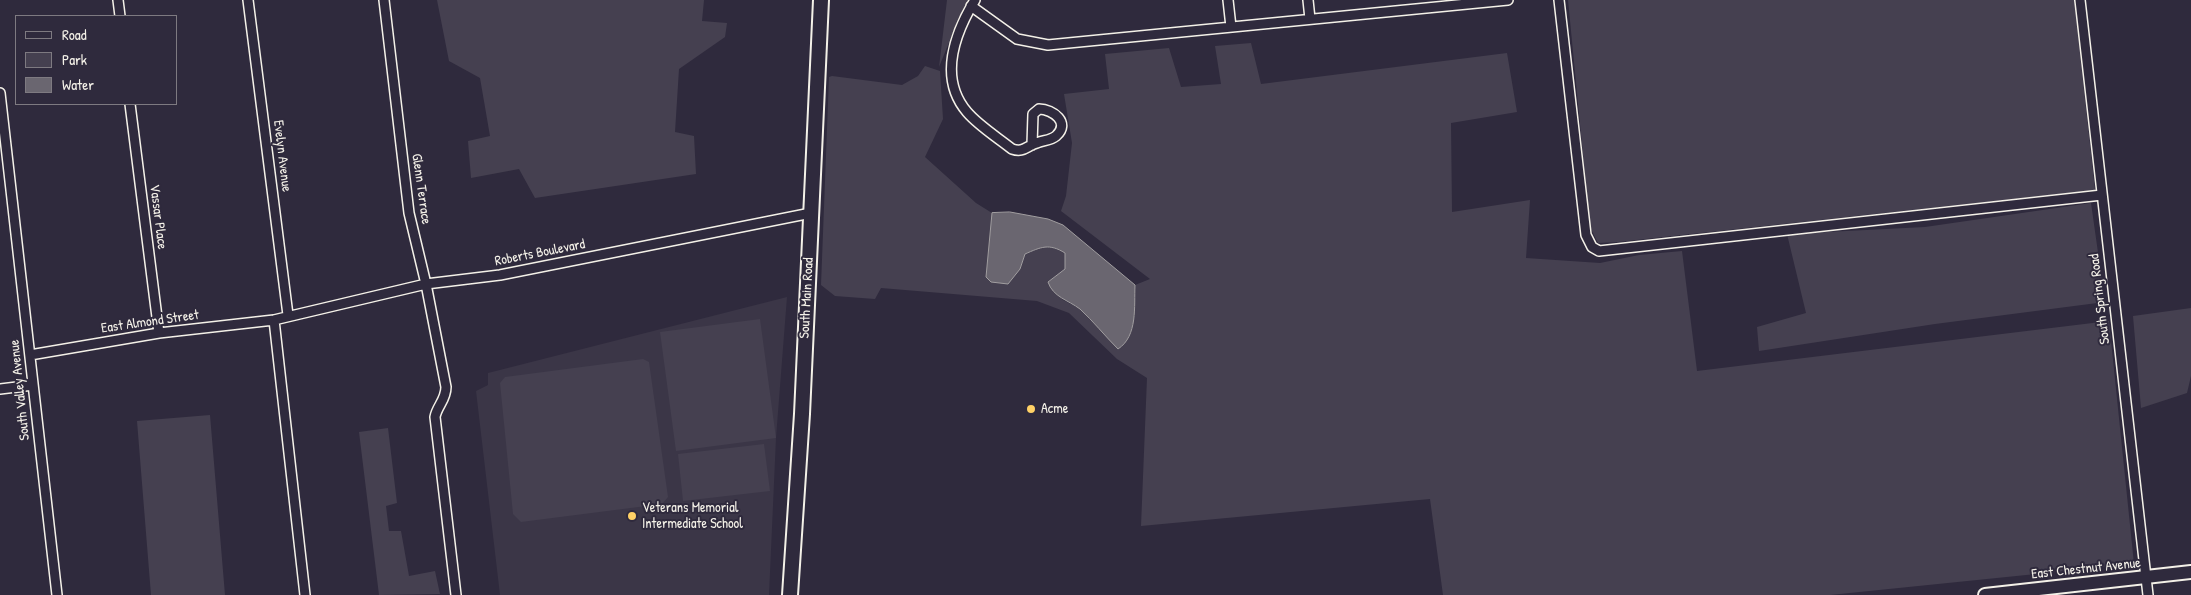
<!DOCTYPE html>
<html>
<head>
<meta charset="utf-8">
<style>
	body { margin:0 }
	#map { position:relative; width:2191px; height:595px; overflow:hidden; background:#2f2a3d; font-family:"Patrick Hand",sans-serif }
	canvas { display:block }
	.legend { position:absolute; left:15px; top:15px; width:162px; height:90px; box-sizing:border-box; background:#2f2a3d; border:1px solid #7e7a81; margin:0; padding:6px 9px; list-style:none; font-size:15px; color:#f4f1e8 }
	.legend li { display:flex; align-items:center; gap:10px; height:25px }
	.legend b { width:25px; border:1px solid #7e7a81 }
</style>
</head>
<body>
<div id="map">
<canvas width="2191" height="595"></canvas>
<ul class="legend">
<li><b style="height:6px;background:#2f2a3d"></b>Road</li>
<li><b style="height:14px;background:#454050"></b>Park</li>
<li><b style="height:14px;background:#6a6670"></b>Water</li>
</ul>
</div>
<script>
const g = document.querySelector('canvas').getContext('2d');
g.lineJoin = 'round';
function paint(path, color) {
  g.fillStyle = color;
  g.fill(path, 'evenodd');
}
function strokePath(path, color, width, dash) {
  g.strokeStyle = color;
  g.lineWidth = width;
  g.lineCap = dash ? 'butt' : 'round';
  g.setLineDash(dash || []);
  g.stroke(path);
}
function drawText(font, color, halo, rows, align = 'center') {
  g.font = font + ' "Patrick Hand",sans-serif';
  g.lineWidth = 4;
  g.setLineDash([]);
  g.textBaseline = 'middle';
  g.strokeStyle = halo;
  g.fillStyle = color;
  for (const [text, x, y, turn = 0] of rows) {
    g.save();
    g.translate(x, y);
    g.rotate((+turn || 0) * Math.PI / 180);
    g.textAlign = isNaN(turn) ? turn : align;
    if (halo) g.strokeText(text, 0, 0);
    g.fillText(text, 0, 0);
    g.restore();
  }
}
paint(new Path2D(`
	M787 297 776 438 769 595H500L476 391 488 385V373Z`), '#3b3647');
paint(new Path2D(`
	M437 0H704L702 21 727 23 725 37 679 69 675 132 694 136 696 174 535 198 519 169 471 178 468 141 490 136 480 78 449 61Z
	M947 0H971L959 18 939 67Z
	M1568 0H2074L2095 190 1618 242 1598 243 1590 227Z
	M1251 43 1261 84 1507 53 1517 112 1451 123 1452 212 1530 200 1526 258 1600 263 1639 255 1682 251 1697 371 2109 321 2134 564 1830 595H1443L1430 499 1141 526 1147 378 1117 359 1069 313 1037 301 881 288 875 299 835 296 821 285 829 77 832 76 902 85 918 76 925 66 940 71 943 119 925 157 976 203 992 213 986 277 1020 269 1025 254C1041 247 1049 243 1065 253V269L1048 282 1063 300 1079 308 1118 349 1134 318 1135 285 1150 279 1061 211 1066 196 1072 143 1064 94 1109 89 1105 54 1169 48 1181 87 1221 84 1215 46Z
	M2091 203 2105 302 1935 324 1759 351 1757 327 1806 313 1787 234 1925 227Z
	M2191 308V376L2187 393 2141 408 2133 316Z
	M760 319 776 438 676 451 660 332Z
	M643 359 649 362 668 497 662 504 521 522 513 514 500 383 505 377Z
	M210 415 225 595H151L137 421Z
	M388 428 397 503 386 506 389 531H401L409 576 435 571 440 594 379 595 359 432Z
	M764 444 770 491 683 501 678 454Z`), '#454050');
const water = new Path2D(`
	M1010 212 1048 219 1063 225 1135 285C1134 306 1138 336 1118 349 1105 336 1093 321 1080 309 1068 300 1053 297 1048 282L1065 269V253C1049 243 1041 247 1025 254L1020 269 1008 284 991 282 986 277 992 213Z`);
paint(water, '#6a6670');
strokePath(water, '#a19ea0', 1);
const street = new Path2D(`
	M118 0 120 16
	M248 0 288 315
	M384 0 409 213 426 284 446 387C446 400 437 406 435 417L456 595
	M975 0C955 33 938 78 967 112 979 126 997 137 1012 149 1024 153 1026 146 1037 143 1043 140 1050 141 1056 136 1071 123 1053 109 1039 109L1033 114 1032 145
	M1228 0 1231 27
	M1308 0 1310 19
	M1559 0 1586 235 1592 247 1599 251 2102 195
	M2080 0 2148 595
	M971 6 1017 39 1048 45 1508 0
	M0 93 57 595
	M130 104 159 333
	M274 320 305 595
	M30 355 159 333 274 320 426 284 500 275 811 213
	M0 389 33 385`);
const secondary = new Path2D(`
	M1985 595 2191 572`);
const primary = new Path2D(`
	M790 595 802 414 821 0`);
strokePath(street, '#f4f1e8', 12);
strokePath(secondary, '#f4f1e8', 16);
strokePath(primary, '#f4f1e8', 18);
strokePath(street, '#2f2a3d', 9);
strokePath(secondary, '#2f2a3d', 12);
strokePath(primary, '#2f2a3d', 14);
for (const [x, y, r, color] of [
	[1031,409,5,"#ffd166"],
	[632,516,5,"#ffd166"]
]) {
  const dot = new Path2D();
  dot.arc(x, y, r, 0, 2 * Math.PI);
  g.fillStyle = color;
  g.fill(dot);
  strokePath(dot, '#2f2a3d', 2);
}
drawText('14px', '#f4f1e8', '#2f2a3d', [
	["Evelyn Avenue",282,156,83],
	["Glenn Terrace",421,189,82],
	["Vassar Place",158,217,83],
	["Roberts Boulevard",540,253,-11],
	["South Main Road",807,298,-87],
	["South Spring Road",2100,299,-97],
	["East Almond Street",150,322,-8],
	["South Valley Avenue",20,390,-96],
	["East Chestnut Avenue",2086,569,-6]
]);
drawText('14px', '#f4f1e8', '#2f2a3d', [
	["Acme",1041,409],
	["Veterans Memorial",642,508],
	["Intermediate School",642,524]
], 'left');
</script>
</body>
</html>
